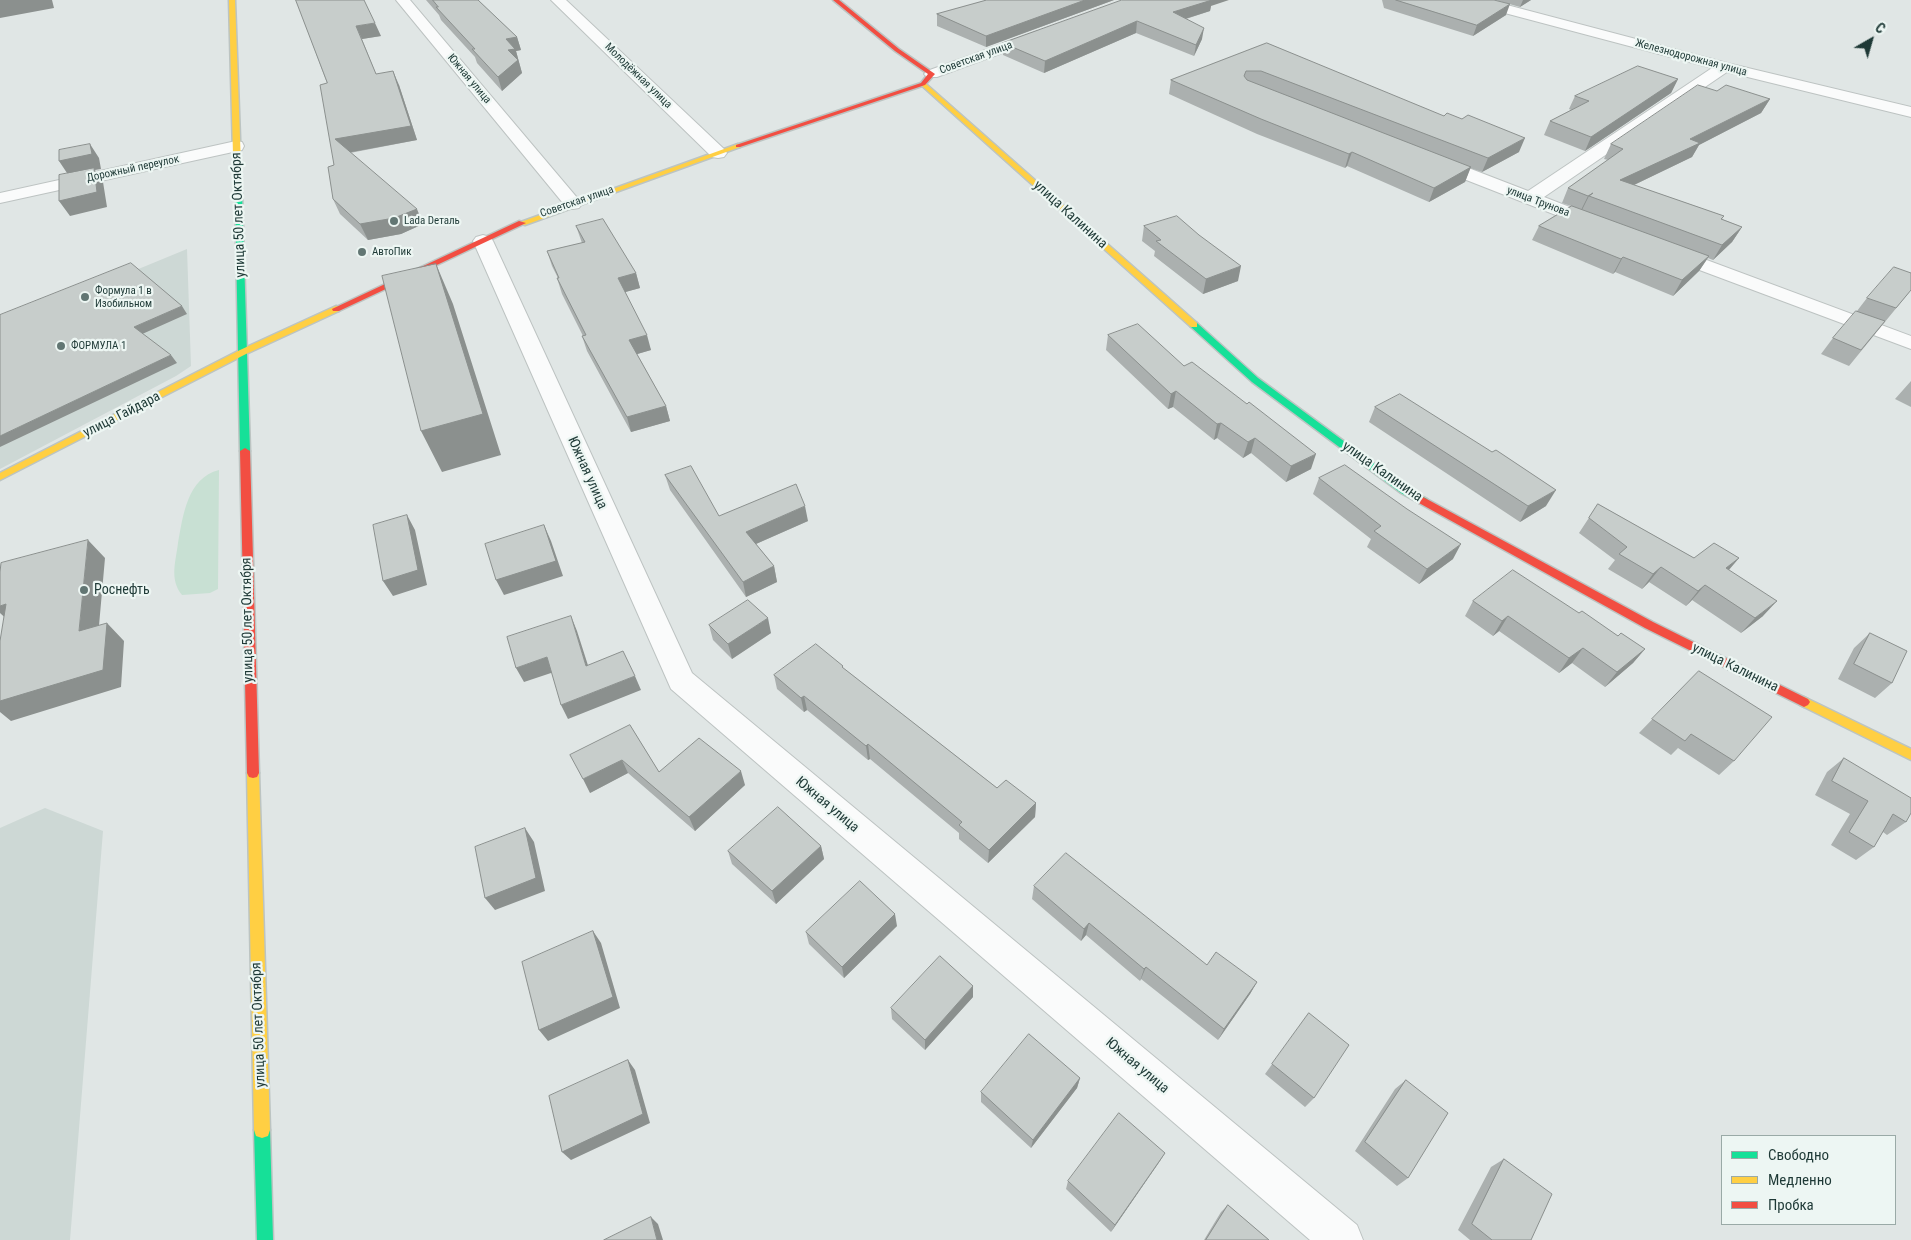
<!DOCTYPE html>
<html>
<head>
<meta charset="utf-8">
<style>
	body { margin:0 }
	#map { position:relative; width:1911px; height:1240px; overflow:hidden; background:#e0e6e5; font-family:"Roboto Condensed",sans-serif }
	canvas { display:block }
	.legend { position:absolute; left:1721px; top:1135px; width:175px; height:90px; box-sizing:border-box; background:#edf6f3; border:1px solid #9aaaa7; margin:0; padding:6px 9px; list-style:none; font-size:15px; color:#1e3936 }
	.legend li { display:flex; align-items:center; gap:10px; height:25px }
	.legend b { width:25px; border:1px solid #9aaaa7 }
	.north { position:absolute; left:1846px; top:15px; width:50px; height:50px; -webkit-text-stroke:4px #edf6f3; paint-order:stroke; rotate:38deg; font-size:14px; font-weight:700; line-height:20px; text-align:center; color:#1e3936 }
	.north::after { content:''; display:block; margin:auto; width:18px; height:22px; background:#1e3936; clip-path:polygon(50% 0,100% 100%,50% 72%,0 100%) }
</style>
</head>
<body>
<div id="map">
<canvas width="1911" height="1240"></canvas>
<ul class="legend">
<li><b style="height:6px;background:#16e098"></b>Свободно</li>
<li><b style="height:6px;background:#ffcf43"></b>Медленно</li>
<li><b style="height:6px;background:#f24e42"></b>Пробка</li>
</ul>
<div class="north">С</div>
</div>
<script>
const g = document.querySelector('canvas').getContext('2d');
g.lineJoin = 'round';
function paint(path, color) {
  g.fillStyle = color;
  g.fill(path, 'evenodd');
}
function strokePath(path, color, width, dash) {
  g.strokeStyle = color;
  g.lineWidth = width;
  g.lineCap = dash ? 'butt' : 'round';
  g.setLineDash(dash || []);
  g.stroke(path);
}
function drawText(font, color, halo, rows, align = 'center') {
  g.font = font + ' "Roboto Condensed",sans-serif';
  g.lineWidth = 4.5;
  g.setLineDash([]);
  g.textBaseline = 'middle';
  g.strokeStyle = halo;
  g.fillStyle = color;
  for (const [text, x, y, turn = 0] of rows) {
    g.save();
    g.translate(x, y);
    g.rotate((+turn || 0) * Math.PI / 180);
    g.textAlign = isNaN(turn) ? turn : align;
    if (halo) g.strokeText(text, 0, 0);
    g.fillText(text, 0, 0);
    g.restore();
  }
}
paint(new Path2D(`
	M187 249 191 366 176 376 0 469V326Z
	M45 808 103 831 70 1240H0V828Z`), '#cdd8d5');
paint(new Path2D(`
	M219 470 218 589 210 593 182 595C169 579 176 561 178 543 183 516 187 478 219 470Z`), '#c8e0d3');
const street = new Path2D(`
	M396 0H410L579 200 582 204 579 208 573 209 567 208Z
	M551 0H566L724 149 727 153 724 157 718 158 712 157Z
	M1465 0H1488L1727 63 1911 107V117L1727 72 1544 197 1603 220 1605 224 1603 228 1596 230 1589 228 1428 165 1425 161 1428 157 1434 156 1440 157 1528 191 1712 68 1467 3Z
	M1038 31 1043 32 1045 35 1043 38 937 77H927L924 74 927 71Z
	M236 141 242 142 244 146 242 150 0 203V193Z
	M483 235 490 237 493 241 692 673 1357 1225 1363 1240H1310L671 689 473 241 476 237Z
	M1669 246 1911 336V349L1662 256 1659 252 1662 248Z`);
const fast = new Path2D(`
	M235 191 242 193 250 451 245 454 240 451Z
	M1194 322 1197 323 1258 378 1409 489 1427 499 1428 501 1427 503H1419L1401 493 1252 382 1191 327 1190 325Z
	M262 1122 268 1124 270 1130 273 1240H257L254 1130 256 1124Z`);
const slow = new Path2D(`
	M229 0H235L242 193 238 195 234 193Z
	M921 83H925L1197 323V327H1191L921 85Z
	M738 144 741 146 740 147 525 225 518 223Z
	M336 306 339 307V311L246 354 0 480V473L240 350Z
	M1804 697 1911 749V760L1800 705 1798 702 1800 699Z
	M253 768 257 769 259 773 270 1130 268 1136 262 1138 256 1136 254 1130 247 773 249 769Z`);
const jam = new Path2D(`
	M833 0H839L899 49 935 74 925 85 740 147H736V145L921 83 928 74 895 51Z
	M519 221 526 223 339 311H333L332 309Z
	M245 448 250 451 259 773 257 777 253 778 249 777 247 773 240 451Z
	M1423 497 1653 622 1808 699 1810 702 1808 705 1804 707 1800 705 1645 628 1419 503 1418 501Z`);
strokePath(street, '#bdc3c2', 2);
strokePath(fast, '#bcc4c2', 3);
strokePath(slow, '#bcc4c2', 3);
strokePath(jam, '#bcc4c2', 3);
paint(street, '#fafbfb');
paint(fast, '#16e098');
paint(slow, '#ffcf43');
paint(jam, '#f24e42');
paint(new Path2D(`
	M296 0 381 36 362 39 376 74 399 85 417 140 350 153 423 224 401 234 368 240 340 214 333 199 334 165 327 83Z
	M426 0H478L517 37 521 50 516 51 522 73 502 91 477 63 475 57 441 20 439 15Z
	M987 0H1114L986 47 937 26V14Z
	M1382 0H1494L1506 15 1473 36 1384 8Z
	M1495 0H1531L1520 7Z
	M1211 6 1210 11 1186 19 1202 39 1194 56 1136 33 1044 73 1003 55V43Z
	M1267 43 1519 152 1482 172 1470 168 1465 182 1429 202 1347 166 1345 168 1257 134 1169 94 1171 80Z
	M1678 79 1671 93 1585 151 1544 135 1550 121 1571 110 1569 109 1575 96Z
	M1717 91 1770 99 1761 113 1699 145 1692 157 1634 185 1724 216 1722 219 1742 227 1732 242 1713 260 1708 258 1699 271 1673 296 1615 272 1613 274 1532 240 1539 226 1571 206 1562 203 1568 188 1608 160 1604 159 1611 144Z
	M576 226 636 273 640 288 625 292 651 350 637 354 666 406 670 421 631 432 587 351 582 336H583L562 294 557 278H558L552 266 547 251 582 243Z
	M1144 226 1238 281 1203 294 1154 256 1155 251 1142 241Z
	M1911 290 1849 366 1821 354 1833 338 1857 311 1867 298Z
	M1108 335 1184 366 1311 469 1286 482 1251 453 1243 458 1217 438 1214 440 1173 407 1168 409 1106 350Z
	M1911 381V407L1895 399Z
	M1375 407 1492 452 1546 506 1520 522 1369 422Z
	M665 475 719 516 808 521 756 544 774 566 777 582 746 597 670 490Z
	M1319 478 1453 559 1419 584 1367 547 1371 539 1313 494Z
	M1598 504 1694 558H1739L1729 570 1763 616 1741 633 1692 600 1686 606 1649 582 1642 589 1608 569 1615 560 1579 533Z
	M1473 601 1579 613 1618 636 1645 649 1633 663 1605 687 1572 663 1559 673 1499 631 1493 636 1465 616Z
	M709 625 771 633 732 659 713 640Z
	M1870 633 1892 683 1875 698 1838 679 1854 648Z
	M843 668 997 788 1036 803 1035 817 988 863 959 839V833L870 759 868 760 807 710 804 712 777 689 774 675Z
	M1699 671 1734 761 1719 775 1678 748 1671 755 1639 733Z
	M630 725 659 772 745 785 695 831 628 773 590 793Z
	M1844 758 1906 822 1887 835 1883 832 1874 847 1856 860 1831 845 1850 814 1815 795 1827 772Z
	M821 846 824 859 776 904 732 864 728 851Z
	M1034 886 1207 965 1257 982 1250 994 1218 1040 1141 979 1140 981 1086 935 1081 941 1032 899Z
	M897 926 844 978 809 944 806 932Z
	M973 997 925 1050 892 1019 891 1008Z
	M1309 1013 1314 1098 1305 1107 1265 1074Z
	M1080 1078 1077 1088 1031 1148 981 1102V1092Z
	M1406 1080 1408 1178 1397 1186 1355 1151 1395 1089Z
	M1165 1153 1111 1232 1066 1189 1068 1181Z
	M1504 1159 1531 1240H1470L1458 1230 1491 1167Z
	M1228 1205 1269 1240H1204L1221 1212Z`), '#abb0af');
paint(new Path2D(`
	M0 0H52L54 8 0 18Z
	M1085 0H1114L986 47V36Z
	M1206 0H1229L1211 6 1210 11 1172 23 1173 12Z
	M1523 0H1531L1520 7Z
	M1510 4 1506 15 1473 36 1477 25Z
	M1137 21 1136 33 1044 73 1045 61Z
	M375 23 381 36 362 39 356 26Z
	M1204 28 1202 39 1194 56 1196 45Z
	M517 37 521 50 516 51 522 73 502 91 498 77 508 50 506 39Z
	M393 71 399 85 417 140 341 154 335 139Z
	M1678 79 1671 93 1585 151 1591 137Z
	M1770 99 1761 113 1699 145 1692 157 1613 195 1620 180 1690 139Z
	M1525 138 1519 152 1482 172 1488 158Z
	M90 144 99 158 101 169 95 170 103 182 107 207 70 216 59 201 69 176 59 161Z
	M1352 152 1347 166 1345 168 1349 154Z
	M1471 167 1465 182 1429 202 1434 188Z
	M1588 196H1589L1582 210H1581Z
	M417 209 423 224 401 234 368 240 360 224Z
	M1742 227 1732 242 1713 260 1722 245Z
	M1709 256 1699 271 1673 296 1682 280Z
	M1623 257 1615 272 1613 274 1621 259Z
	M436 264 453 304 501 455 442 472 421 431Z
	M1241 266 1238 281 1203 294 1206 279Z
	M636 273 640 288 622 293 618 278Z
	M182 306 187 314 140 335 134 327Z
	M647 335 651 350 634 355 629 340Z
	M171 355 177 363 0 447V436Z
	M1176 391 1173 407 1168 409 1171 394Z
	M666 406 670 421 631 432 627 417Z
	M1221 423 1217 438 1214 440 1217 424Z
	M1255 438 1251 453 1243 458 1248 442Z
	M1316 454 1311 469 1286 482 1291 466Z
	M1556 490 1546 506 1520 522 1528 506Z
	M805 506 808 521 749 547 746 532Z
	M407 515 415 530 427 585 393 596 383 581Z
	M544 525 551 541 563 576 504 595 496 580Z
	M88 540 105 558 97 648 79 631Z
	M1461 544 1453 559 1419 584 1427 569Z
	M1739 558 1726 573V568Z
	M774 566 777 582 746 597 743 582Z
	M1661 567 1649 582 1642 589 1653 574Z
	M1705 585 1692 600 1686 606 1698 591Z
	M1777 601 1763 616 1741 633 1755 618Z
	M6 604 13 625 0 613V606Z
	M571 616 577 631 593 681 586 666Z
	M1508 616 1499 631 1493 636 1502 621Z
	M768 618 771 633 732 659 728 644Z
	M107 623 124 641 121 687 11 721 0 712V701Z
	M1583 648 1572 663 1559 673 1569 658Z
	M1645 649 1633 663 1605 687 1617 672Z
	M547 657 554 672 524 682 516 668Z
	M635 676 641 690 568 719 561 705Z
	M804 696 807 710 804 712 801 698Z
	M868 744 870 759 868 760 866 746Z
	M622 760 628 773 590 793 583 779Z
	M741 771 745 785 695 831 689 817Z
	M1036 803 1035 817 988 863 989 850Z
	M525 828 534 842 545 891 495 910 485 898Z
	M821 846 824 859 776 904 772 891Z
	M895 914 897 926 844 978 842 967Z
	M1089 923 1086 935 1081 941 1084 929Z
	M593 931 601 943 620 1008 548 1041 539 1030Z
	M1146 967 1141 979 1140 981 1144 969Z
	M1257 982 1250 994 1218 1040 1224 1029Z
	M973 986V997L925 1050V1040Z
	M628 1060 635 1070 650 1123 571 1160 562 1152Z
	M1080 1078 1077 1088 1031 1148 1033 1140Z
	M1165 1153 1160 1161 1111 1232 1115 1225Z
	M651 1217 658 1224 663 1240H657Z`), '#8b908e');
const building = new Path2D(`
	M296 0H364L375 23 356 26 376 74 393 71 411 126 335 139 417 209 394 218 360 224 333 199 328 167 334 165 320 85 327 83Z
	M433 0H478L517 37 506 39 515 49 508 50 518 60 498 77 472 49H475L436 7H438Z
	M987 0H1085L986 36 937 14Z
	M1122 0H1212L1173 12 1204 28 1196 45 1137 21 1045 61 1003 43Z
	M1396 0H1494L1510 4 1477 25Z
	M1267 43 1444 116 1447 113 1462 119 1468 115 1525 138 1488 158 1261 71H1246L1244 76 1247 80 1471 167 1434 188 1352 152 1349 154 1261 119 1171 80Z
	M1638 66 1678 79 1591 137 1550 121 1589 101 1575 96Z
	M1698 85 1717 91 1726 85 1770 99 1690 139 1700 143 1620 180 1724 216 1721 219 1742 227 1722 245 1589 196 1593 193 1588 196 1568 188 1623 149 1611 144Z
	M90 144 92 154 59 161V150Z
	M94 168 97 192 59 201V175Z
	M1572 206 1709 256 1682 280 1623 257 1621 259 1539 226Z
	M1177 216 1199 235 1241 266 1206 279 1156 241 1161 240 1144 226Z
	M603 219 636 273 618 278 647 335 629 340 666 406 627 417 582 336 586 335 557 278H559L547 251 585 242 576 226Z
	M131 263 182 306 134 327 171 355 0 436V315Z
	M436 264 483 414 421 431 382 276Z
	M1894 267 1911 273V290L1896 308 1867 298Z
	M1856 311 1885 321 1861 350 1833 338Z
	M1138 324 1184 366 1192 362 1247 404 1249 402 1316 454 1291 466 1255 438 1248 442 1221 423 1217 424 1176 391 1171 394 1108 335Z
	M1400 394 1492 452 1496 450 1556 490 1528 506 1375 407Z
	M1345 465 1407 509 1461 544 1427 569 1374 531 1381 526 1319 478Z
	M691 466 719 516 796 484 805 506 746 532 774 566 743 582 665 475Z
	M1598 504 1694 558 1714 543 1739 558 1726 568 1777 601 1755 618 1705 585 1698 591 1661 567 1653 574 1619 554 1627 547 1589 518Z
	M407 515 418 570 383 581 373 525Z
	M544 525 556 561 496 580 485 544Z
	M88 540 79 631 107 623 103 670 0 701V641L6 604 0 606V572L1 563Z
	M1513 570 1579 613 1582 611 1618 636 1621 633 1645 649 1617 672 1583 648 1569 658 1508 616 1502 621 1473 601Z
	M748 600 768 618 728 644 709 625Z
	M571 616 586 666 623 651 635 676 561 705 547 657 516 668 507 637Z
	M1870 633 1907 651 1892 683 1854 664Z
	M816 644 843 666 842 667 997 788 1006 780 1036 803 989 850 959 825 962 822 868 744 866 746 804 696 801 698 774 675Z
	M1699 671 1772 717 1734 761 1691 734 1685 741 1652 719Z
	M630 725 659 772 699 738 741 771 689 817 622 760 583 779 570 755Z
	M1844 758 1911 798V813L1906 822 1893 814 1874 847 1849 832 1868 801 1832 781Z
	M778 807 821 846 772 891 728 851Z
	M525 828 536 878 485 898 475 847Z
	M1066 853 1207 965 1216 952 1257 982 1224 1029 1146 967 1144 969 1089 923 1084 929 1034 886Z
	M860 881 895 914 842 967 806 932Z
	M593 931 613 997 539 1030 522 962Z
	M940 956 973 986 925 1040 891 1008Z
	M1309 1013 1349 1045 1314 1098 1272 1064Z
	M1029 1034 1080 1078 1033 1140 981 1092Z
	M628 1060 643 1114 562 1152 549 1096Z
	M1406 1080 1448 1113 1408 1178 1365 1142Z
	M1119 1113 1165 1153 1115 1225 1068 1181Z
	M1504 1159 1552 1194 1531 1240H1492L1472 1224Z
	M1228 1205 1269 1240H1206Z
	M651 1217 657 1240H604Z`);
paint(building, '#c7cdcb');
strokePath(building, '#8b908e', 1);
for (const [x, y, r, color] of [
	[394,221,5,"#627673"],
	[362,252,5,"#627673"],
	[85,297,5,"#627673"],
	[61,346,5,"#627673"],
	[84,590,5,"#627673"]
]) {
  const dot = new Path2D();
  dot.arc(x, y, r, 0, 2 * Math.PI);
  g.fillStyle = color;
  g.fill(dot);
  strokePath(dot, '#edf6f3', 2);
}
drawText('11px', '#1e3936', '#edf6f3', [
	["Советская улица",976,58,-20],
	["Железнодорожная улица",1691,58,15],
	["Молодёжная улица",638,76,44],
	["Южная улица",469,79,50],
	["Дорожный переулок",133,169,-12],
	["Советская улица",577,202,-19],
	["улица Трунова",1538,202,21]
]);
drawText('11px', '#1e3936', '#edf6f3', [
	["Lada Dеталь",404,221],
	["АвтоПик",372,252],
	["Формула 1 в",95,291],
	["Изобильном",95,304],
	["ФОРМУЛА 1",71,346]
], 'left');
drawText('14px', '#1e3936', '#edf6f3', [
	["улица 50 лет Октября",239,215,-92],
	["улица Калинина",1070,215,42],
	["улица Гайдара",122,415,-27],
	["улица Калинина",1382,472,35],
	["Южная улица",587,473,66],
	["улица 50 лет Октября",248,620,-91],
	["улица Калинина",1735,668,26],
	["Южная улица",827,805,40],
	["улица 50 лет Октября",259,1025,-92],
	["Южная улица",1137,1066,40]
]);
drawText('14px', '#1e3936', '#edf6f3', [
	["Роснефть",94,590]
], 'left');
</script>
</body>
</html>
